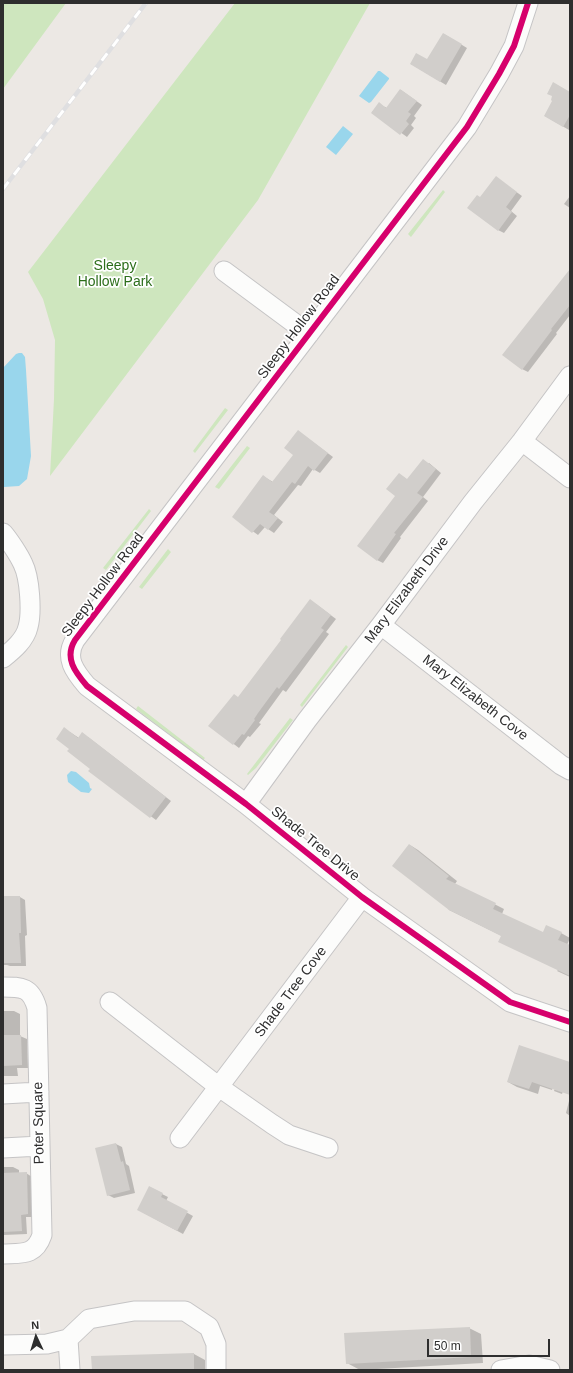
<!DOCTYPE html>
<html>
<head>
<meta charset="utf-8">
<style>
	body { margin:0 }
	#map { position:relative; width:573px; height:1373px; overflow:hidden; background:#ece8e4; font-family:Arial,sans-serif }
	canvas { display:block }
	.frame { position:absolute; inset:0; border:4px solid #2e2e2e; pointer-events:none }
	.north { position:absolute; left:16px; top:1317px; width:40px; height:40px; -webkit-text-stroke:3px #fff; paint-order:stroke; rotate:356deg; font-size:11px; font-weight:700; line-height:16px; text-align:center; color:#2e2e2e }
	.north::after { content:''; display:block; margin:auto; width:14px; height:18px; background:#2e2e2e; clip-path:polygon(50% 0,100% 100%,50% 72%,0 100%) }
	.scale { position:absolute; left:427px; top:1339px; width:123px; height:18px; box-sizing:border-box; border:2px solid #2e2e2e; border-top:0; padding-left:5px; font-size:12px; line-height:14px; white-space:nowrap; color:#2e2e2e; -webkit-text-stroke:3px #fff; paint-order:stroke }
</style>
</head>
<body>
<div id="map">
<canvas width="573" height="1373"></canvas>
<div class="frame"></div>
<div class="north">N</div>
<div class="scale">50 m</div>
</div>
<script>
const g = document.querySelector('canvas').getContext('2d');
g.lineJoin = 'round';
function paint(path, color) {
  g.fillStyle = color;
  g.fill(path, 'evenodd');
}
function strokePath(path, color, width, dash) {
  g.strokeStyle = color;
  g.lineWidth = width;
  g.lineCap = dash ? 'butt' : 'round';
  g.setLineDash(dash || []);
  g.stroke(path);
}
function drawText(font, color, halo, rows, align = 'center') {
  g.font = font + ' Arial,sans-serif';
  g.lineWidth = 3.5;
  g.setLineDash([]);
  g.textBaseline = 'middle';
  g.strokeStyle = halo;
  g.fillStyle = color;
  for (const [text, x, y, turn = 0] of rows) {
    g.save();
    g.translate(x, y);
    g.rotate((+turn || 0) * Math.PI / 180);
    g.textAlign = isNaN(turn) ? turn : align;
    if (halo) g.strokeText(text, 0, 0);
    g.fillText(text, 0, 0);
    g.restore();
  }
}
paint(new Path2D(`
	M3 3H66L3 89Z
	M235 3H370L258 200 50 476 54 399 55 340 43 299 28 272Z
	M443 190 445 192 411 237 408 234Z
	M225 408 228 410 195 453 193 451Z
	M247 446 250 448 219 489 215 487Z
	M149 509 151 511 106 570 103 568Z
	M168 549 171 552 142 589 139 587Z
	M346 645 348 647 302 707 300 705Z
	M138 706 205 758 203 760 136 709Z
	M290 718 293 720 256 768 248 775 247 774Z`), '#cee6be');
paint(new Path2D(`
	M378 71H380L389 78V79L371 102 369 103 359 96Z
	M343 126 353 134 336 155 326 147Z
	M19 353H22L25 357 26 370 31 456 27 479 19 486 4 487 3 368 16 354Z
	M71 771 76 772 89 783 90 788 92 789 89 793 81 792 68 782 67 775Z`), '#99d6ec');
paint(new Path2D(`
	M444 34 467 48 446 85 411 64 427 61Z
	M401 90 422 105 414 116 416 118 411 125 414 128 407 137 372 112 379 104 387 108Z
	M570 93V128L569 130 545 116Z
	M501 181 522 196 511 211 517 216 504 233 498 230 481 198Z
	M570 196V208L564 204Z
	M570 270V315L556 333 557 334 528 372 522 369Z
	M298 431 333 457 320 473 313 469 301 486 298 485 274 515 283 522 274 533 265 527 258 535 233 517 263 476 273 482 295 455Z
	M429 463 441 473 423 497 428 501 400 537 401 538 383 563 377 560 396 496 399 474 408 480Z
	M316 604 336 619 326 632 329 634 286 692 283 690 259 723 261 724 250 737 248 736 239 748 210 726 239 698Z
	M70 732 79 738 88 737 171 801 156 820 89 771 91 768 71 749Z
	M410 845 418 850 457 881 455 884 504 909 502 914 543 933H561L570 938 567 945 570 946V977L557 971 558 970 502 936 449 910Z
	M3 897H20L25 900 27 935 25 936 26 966H10L7 965H3Z
	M3 1011H14L20 1014V1036L27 1039 28 1068H17L18 1076H3Z
	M562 1061 552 1090 540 1086 538 1094 517 1087 508 1082Z
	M564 1061 570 1065V1071L562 1094 554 1091Z
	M570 1097V1116L566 1113Z
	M116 1144 122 1147 126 1164 129 1166 135 1193 114 1198 108 1195Z
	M3 1167H13L19 1170V1174L26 1173 32 1177 34 1217H26L27 1234 4 1235 3 1238Z
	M162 1194 168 1197 166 1201 193 1216 183 1234 144 1213Z
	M469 1328 481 1334 483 1363 360 1370 347 1363Z
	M194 1354 205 1360V1370H93Z
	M57 1369 59 1370H3Z`), '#0003');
paint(new Path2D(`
	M443 33 462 44 440 82 410 64 416 53 427 59Z
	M553 82 570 92V115L563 127 544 116 552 101 551 100 552 96 547 94Z
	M400 89 417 101 408 112 411 114 406 121 409 124 400 135 371 113 379 102 386 108Z
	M496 176 517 192 506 207 512 212 498 231 467 208 477 195 480 197Z
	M570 269V305L551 329 552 330 522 370 502 355Z
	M298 430 328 453 314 471 308 466 295 484 292 482 269 512 278 518 268 530 260 524 252 533 232 517 263 475 272 482 293 455 284 448Z
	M423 459 436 469 417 493 423 497 394 533 396 534 377 561 357 546 395 496 386 489 399 473 407 479Z
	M310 599 331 615 321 628 324 630 279 689 277 687 258 713 254 719 255 720 244 735 242 734 233 745 208 726 234 694 238 697 281 640 280 639Z
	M64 727 78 738 82 732 166 797 150 818 88 771 90 769 67 751 69 749 56 739Z
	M409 844 449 876 446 879 496 903 493 909 543 932 546 925 562 932 558 940 570 945V976L498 942 501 936 449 910 392 866Z
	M3 896H20L21 933H19L21 963H3Z
	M3 1035H21L22 1065 3 1066Z
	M519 1045 570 1062V1095L532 1082 529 1089 507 1082Z
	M116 1143 121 1162 123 1161 130 1190 107 1196 95 1148Z
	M27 1172 28 1214 21 1215 22 1231 3 1232V1173Z
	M149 1186 163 1193 161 1197 188 1211 177 1231 137 1210Z
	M470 1327 471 1357 346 1364 344 1333Z
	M194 1353V1370H92L91 1356Z`), '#d1cecb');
const minor = new Path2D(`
	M528 3 514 46 499 74 467 127 75 640C64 658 75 672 87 686L246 804 362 897 510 1002 570 1022
	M224 271 309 334
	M522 441 570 478
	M3 533C9 540 19 555 23 564 30 578 32 613 28 627 25 640 13 650 3 658
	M381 625 561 765 570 770
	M246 804 307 720 381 625 473 502 522 441 570 376
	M3 987C22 987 31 987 37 1008L42 1235C35 1256 22 1253 3 1254
	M110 1002 219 1087 272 1124 289 1135 328 1148
	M3 1094 39 1092
	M180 1138 362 897
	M3 1148 40 1146
	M68 1339 89 1319 134 1311H185L209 1327 216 1344V1370
	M3 1345 47 1344 68 1339 70 1370
	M501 1370 529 1365 550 1370`);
strokePath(minor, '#c5c4c5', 21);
strokePath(minor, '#fcfcfb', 19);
const rail = new Path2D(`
	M3 189 146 3`);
strokePath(rail, '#dfdfe1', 4.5);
strokePath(rail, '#fff', 3, [9]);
strokePath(new Path2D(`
	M528 3 514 46 499 74 467 127 75 640C64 658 75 672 87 686L246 804 362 897 510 1002 570 1022`), '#d6006c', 6);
drawText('14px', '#2c6e1b', '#fff', [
	["Sleepy",115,266],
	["Hollow Park",115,282]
]);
drawText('14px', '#2e2e2e', '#fff', [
	["Sleepy Hollow Road",299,327,-53],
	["Sleepy Hollow Road",103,585,-53],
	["Mary Elizabeth Drive",407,590,-53],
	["Mary Elizabeth Cove",475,698,38],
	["Shade Tree Drive",315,844,39],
	["Shade Tree Cove",291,992,-53],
	["Poter Square",39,1123,-91]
]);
</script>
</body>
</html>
